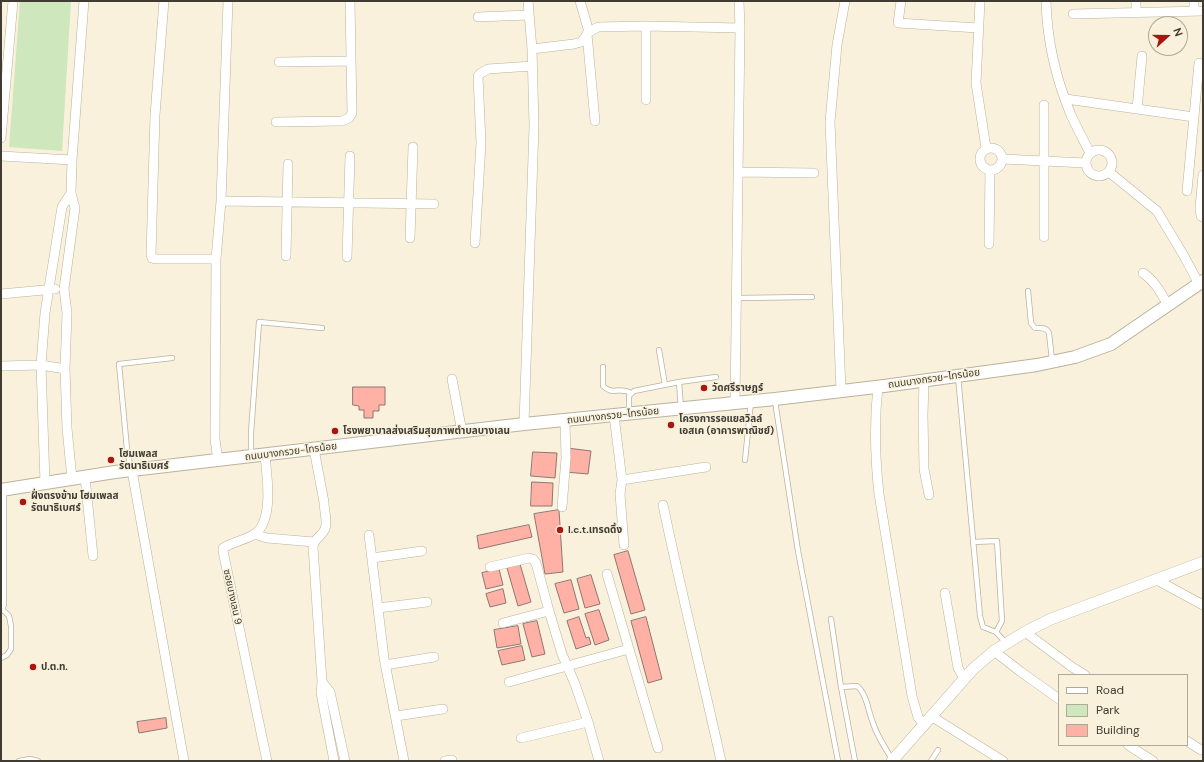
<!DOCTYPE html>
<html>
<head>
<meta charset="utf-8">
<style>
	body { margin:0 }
	#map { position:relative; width:1204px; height:762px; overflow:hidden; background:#f9f1db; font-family:"DM Sans",sans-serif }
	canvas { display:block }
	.frame { position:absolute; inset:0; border:2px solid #403c34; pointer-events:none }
	.legend { position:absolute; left:1058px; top:674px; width:130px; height:72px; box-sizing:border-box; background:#f9f1db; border:1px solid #afa998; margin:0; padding:5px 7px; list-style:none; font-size:12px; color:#403c34 }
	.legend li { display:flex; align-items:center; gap:8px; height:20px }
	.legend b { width:20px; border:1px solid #afa998 }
	.north { position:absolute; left:1148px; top:16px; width:40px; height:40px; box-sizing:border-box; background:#f9f1db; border:1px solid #afa998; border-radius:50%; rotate:69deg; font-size:11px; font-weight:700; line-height:16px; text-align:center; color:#403c34 }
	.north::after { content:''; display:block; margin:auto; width:14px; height:18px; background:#a91612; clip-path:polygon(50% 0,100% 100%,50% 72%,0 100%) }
</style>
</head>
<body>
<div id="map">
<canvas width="1204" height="762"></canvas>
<div class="frame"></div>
<ul class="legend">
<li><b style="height:5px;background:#fff"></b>Road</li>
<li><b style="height:11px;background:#cee7bd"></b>Park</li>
<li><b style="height:11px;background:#ffb1a5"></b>Building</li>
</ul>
<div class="north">N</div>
</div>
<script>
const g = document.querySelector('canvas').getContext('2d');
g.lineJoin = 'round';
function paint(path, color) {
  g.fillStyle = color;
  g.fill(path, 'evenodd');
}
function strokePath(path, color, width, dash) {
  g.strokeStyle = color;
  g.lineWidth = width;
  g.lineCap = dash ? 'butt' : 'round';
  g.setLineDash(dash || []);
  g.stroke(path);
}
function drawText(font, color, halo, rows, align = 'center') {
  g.font = font + ' "DM Sans","Noto Sans Thai",sans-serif';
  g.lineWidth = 3;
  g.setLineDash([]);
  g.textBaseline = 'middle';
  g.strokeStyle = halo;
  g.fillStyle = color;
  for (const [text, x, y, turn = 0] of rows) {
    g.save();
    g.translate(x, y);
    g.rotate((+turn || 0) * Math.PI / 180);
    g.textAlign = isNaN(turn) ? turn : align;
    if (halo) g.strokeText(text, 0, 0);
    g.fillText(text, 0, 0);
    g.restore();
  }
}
paint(new Path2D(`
	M20 1H71L62 151 9 147Z`), '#cee7bd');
const building = new Path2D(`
	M353 387H385V405H379V411H373V418H364V410H359V406L353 405Z
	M567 448 591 451 588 474 565 472Z
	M533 452 557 453 555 478 531 476Z
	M532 482 553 483 552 506H531Z
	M559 510 563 572 545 574 534 514Z
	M529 525 532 537 479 549 477 536Z
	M628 551 645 610 631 614 614 555Z
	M520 564 531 602 518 606 507 568Z
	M499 569 503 585 486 589 482 573Z
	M591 575 600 604 585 608 577 579Z
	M571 580 579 609 564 613 555 584Z
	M503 589 506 603 490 607 486 594Z
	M599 610 609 640 595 645 585 614Z
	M579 617 586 638 589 637 591 644 576 649 567 621Z
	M646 617 662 679 648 683 631 621Z
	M537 621 545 654 532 657 523 624Z
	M518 626 521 644 497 648 494 630Z
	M522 646 525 660 502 665 498 651Z
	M166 718 167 728 139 733 137 722Z`);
paint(building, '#ffb1a5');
strokePath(building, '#8e7672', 1);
const service = new Path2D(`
	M1028 291 1031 323 1035 328C1041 328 1046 327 1049 333L1052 360
	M737 298 812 297
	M659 350 665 385
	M603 367V386C613 396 620 386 631 393
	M958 376 980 616 983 627 996 632 1006 643
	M679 382 681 408
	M775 401 798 551 838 761
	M629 412V396L634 391 679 382 716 377
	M251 455V433L259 322 322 328
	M745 460 751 402
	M131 470 127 449 119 364 172 358
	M973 542 997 541 1002 621 996 632
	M1 611 4 605V491
	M831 619 841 687 855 761
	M1 658 7 655 11 649V626L9 616 2 609
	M841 687 857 686C867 694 868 711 873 723 877 736 885 748 892 759
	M19 761 30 759 38 761
	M931 761 938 750`);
const minor = new Path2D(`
	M164 1 155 115 151 255 152 258 157 259H216
	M580 1 589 32
	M901 1 898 23 978 28
	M980 1 976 83 986 148
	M1046 1C1047 40 1056 79 1071 115 1077 128 1084 141 1090 153
	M1136 1V13
	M1194 1V11
	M1073 14 1203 11
	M478 17 529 15
	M646 26V100
	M587 34 595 121
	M532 49 574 44 581 42 589 32 598 27 646 26 740 28
	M279 62 351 61
	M1066 99 1194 117
	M1137 109 1142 56
	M276 122 342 121 349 118 352 113 350 1
	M1 138 13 1
	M980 159a11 11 0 1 1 22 0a11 11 0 1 1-22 0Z
	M1086 163a13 13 0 1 1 26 0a13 13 0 1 1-26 0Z
	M1 156 72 160
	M1002 159 1086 163
	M738 172 814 173
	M1109 172 1157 211 1184 256 1199 284
	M1203 175 1200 208 1201 216 1203 217
	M1187 191 1199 63
	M221 201 434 204
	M1044 237V105
	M410 238 413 147
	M475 243 481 143 478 76 481 73 488 69 532 66
	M989 244 990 170
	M286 256 288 164
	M347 257 350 156
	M1143 273C1155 281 1161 293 1168 305
	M1 294 55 289
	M1 366 41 365 65 369
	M452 379 462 432
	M924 380 923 415 924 469 929 495
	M878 386C874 422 875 458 879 494L912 696 918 717 924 725
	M841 390 830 122 837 45 845 1
	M735 402 740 28 739 1
	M614 415 622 480 706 467
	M524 424 534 126 532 49 528 1
	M314 449 324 502C324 510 328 522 325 529 322 537 314 537 313 547L322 682 321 693 334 761
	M265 456C267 477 274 519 255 534 245 540 233 542 223 548V551L267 761
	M218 461 215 439 216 259 221 201 228 1
	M132 471 184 761
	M85 477 93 556
	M72 479 67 428 65 369 67 313 64 289 75 208 71 193 72 160 84 1
	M622 480 620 494 624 545
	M45 483 41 365 45 313 62 207 71 193
	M663 505C681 591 702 675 721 761
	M562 507 566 458 565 420
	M254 534 267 538 314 542
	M369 535 384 658 404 761
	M372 558 422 551
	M490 567 529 558 533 559 536 563 549 611 562 654 575 684 588 722 599 761
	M607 574 658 748
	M1155 579 1203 605
	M945 593 958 668 964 678
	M378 608 427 602
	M503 623 549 611
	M1025 632 1072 667 1085 675
	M994 651 1021 672 1059 699
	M385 665 434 657
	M322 682 330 692 345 761
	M509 682 629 649
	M396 716 443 709
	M931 716 1003 761
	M521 738 588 722
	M1187 741 1201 750
	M1128 745 1153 761
	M445 761 452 760`);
const tertiary = new Path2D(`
	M892 761 973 669 994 651 1025 632 1051 619 1203 562`);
const secondary = new Path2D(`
	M1 490 115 472 524 424 775 399 884 386 1037 365 1075 357 1111 344 1203 281`);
strokePath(service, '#bab29d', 6);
strokePath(minor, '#bab29d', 10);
strokePath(tertiary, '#bab29d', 12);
strokePath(secondary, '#bab29d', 14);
strokePath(service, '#fff', 4.5);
strokePath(minor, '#fff', 9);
strokePath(tertiary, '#fff', 11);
strokePath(secondary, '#fff', 12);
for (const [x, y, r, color] of [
	[704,388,4,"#a91612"],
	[671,425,4,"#a91612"],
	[335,431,4,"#a91612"],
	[111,460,4,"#a91612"],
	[23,502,4,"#a91612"],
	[560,530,4,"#a91612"],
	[33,667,4,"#a91612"]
]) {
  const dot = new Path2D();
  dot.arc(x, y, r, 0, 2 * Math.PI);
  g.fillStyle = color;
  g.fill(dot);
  strokePath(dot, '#f9f1db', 1.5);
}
drawText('10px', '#403c34', '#f9f1db', [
	["ถนนบางกรวย-ไทรน้อย",934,379,-8],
	["ถนนบางกรวย-ไทรน้อย",613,416,-6],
	["ถนนบางกรวย-ไทรน้อย",291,452,-7],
	["ซอยบางเลน 9",232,597,78]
]);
drawText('bold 10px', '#403c34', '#f9f1db', [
	["วัดศรีราษฎร์",712,388],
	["โครงการรอแยลวิลล์",679,419],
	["เอสเค (อาคารพาณิชย์)",679,431],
	["โรงพยาบาลส่งเสริมสุขภาพตำบลบางเลน",343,431],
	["โฮมเพลส",119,454],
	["รัตนาธิเบศร์",119,466],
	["ฝั่งตรงข้าม โฮมเพลส",31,496],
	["รัตนาธิเบศร์",31,508],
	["I.c.t.เทรดดิ้ง",568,530],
	["ป.ต.ท.",41,667]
], 'left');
</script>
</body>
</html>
